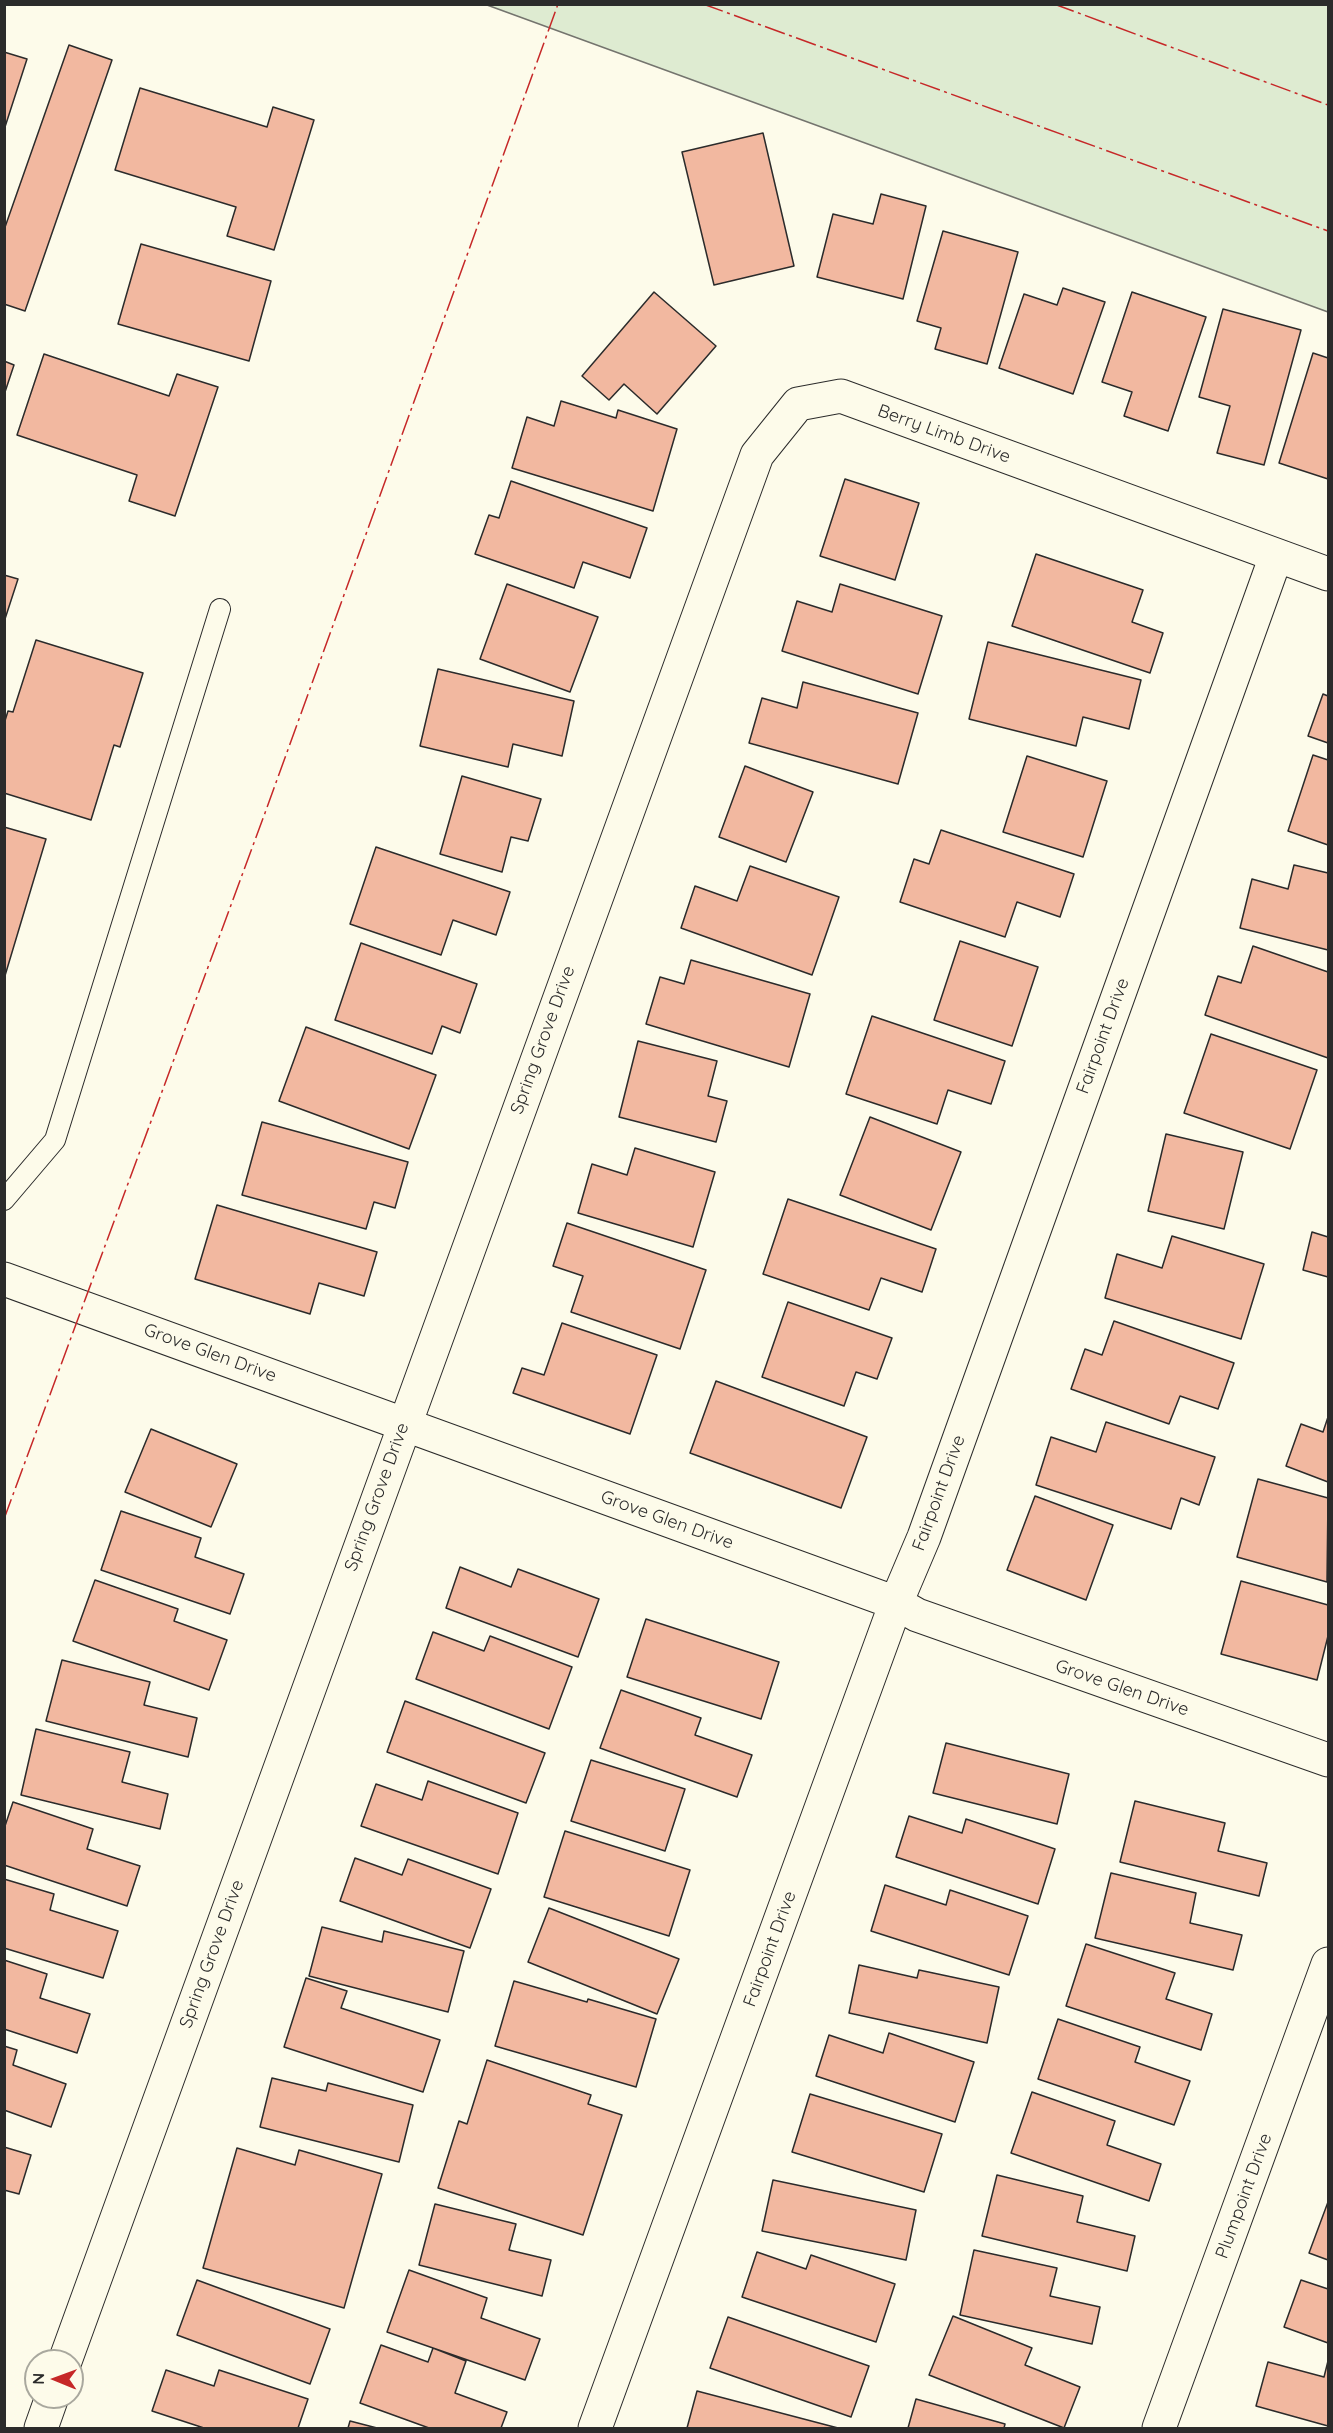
<!DOCTYPE html>
<html>
<head>
<meta charset="utf-8">
<style>
	body { margin:0 }
	#map { position:relative; width:1333px; height:2433px; overflow:hidden; background:#fdfbea; font-family:Quicksand,sans-serif }
	canvas { display:block }
	.frame { position:absolute; inset:0; border:6px solid #2b2b2b; pointer-events:none }
	.north { position:absolute; left:24px; top:2349px; width:60px; height:60px; box-sizing:border-box; background:#fdfbea; border:2px solid #a9a89e; border-radius:50%; rotate:271deg; font-size:16px; font-weight:700; line-height:24px; text-align:center; color:#2b2b2b }
	.north::after { content:''; display:block; margin:auto; width:21px; height:27px; background:#c62828; clip-path:polygon(50% 0,100% 100%,50% 72%,0 100%) }
</style>
</head>
<body>
<div id="map">
<canvas width="1333" height="2433"></canvas>
<div class="frame"></div>
<div class="north">N</div>
</div>
<script>
const g = document.querySelector('canvas').getContext('2d');
g.lineJoin = 'round';
function paint(path, color) {
  g.fillStyle = color;
  g.fill(path, 'evenodd');
}
function strokePath(path, color, width, dash) {
  g.strokeStyle = color;
  g.lineWidth = width;
  g.lineCap = dash ? 'butt' : 'round';
  g.setLineDash(dash || []);
  g.stroke(path);
}
function drawText(font, color, halo, rows, align = 'center') {
  g.font = font + ' Quicksand,sans-serif';
  g.lineWidth = 4.5;
  g.setLineDash([]);
  g.textBaseline = 'middle';
  g.strokeStyle = halo;
  g.fillStyle = color;
  for (const [text, x, y, turn = 0] of rows) {
    g.save();
    g.translate(x, y);
    g.rotate((+turn || 0) * Math.PI / 180);
    g.textAlign = isNaN(turn) ? turn : align;
    if (halo) g.strokeText(text, 0, 0);
    g.fillText(text, 0, 0);
    g.restore();
  }
}
const green = new Path2D(`
	M487 5H1328V312Z`);
paint(green, '#deebd1');
strokePath(green, '#74746e', 1.5);
const building = new Path2D(`
	M69 45 112 60 25 311 4 304V230Z
	M4 52 27 59 4 130Z
	M140 88 267 127 273 107 314 120 274 250 227 236 236 207 115 170Z
	M763 133 794 266 714 285 682 152Z
	M881 194 926 206 903 299 817 277 833 214 873 224Z
	M943 231 1018 252 987 364 935 349 941 328 917 321Z
	M141 244 271 281 249 361 118 324Z
	M1063 288 1105 302 1073 394 999 368 1024 294 1057 305Z
	M654 292 716 346 657 414 624 384 609 400 582 376Z
	M1132 292 1206 317 1168 431 1124 416 1132 392 1102 382Z
	M1223 309 1301 330 1264 465 1217 453 1230 406 1199 397Z
	M1313 353 1328 358V479L1279 463Z
	M44 354 169 396 177 374 218 387 175 516 129 501 137 475 17 435Z
	M4 361 14 365 4 395Z
	M561 401 616 418 618 410 677 429 653 511 512 468 527 417 554 426Z
	M845 479 919 503 895 580 820 556Z
	M511 481 647 528 630 578 583 562 574 588 475 554 489 515 499 518Z
	M1036 554 1143 590 1132 622 1163 633 1150 673 1012 626Z
	M4 575 18 579 4 622Z
	M507 584 598 617 570 692 480 659Z
	M840 584 942 616 918 694 782 651 797 601 832 612Z
	M36 640 143 673 120 747 114 745 91 820 4 793V724L8 711 13 712Z
	M988 642 1141 680 1129 729 1083 717 1076 746 969 719Z
	M438 669 574 701 562 756 513 744 508 767 420 746Z
	M803 682 918 713 898 784 749 743 762 698 797 708Z
	M1323 694 1328 696V743L1308 736Z
	M1313 755 1328 760V845L1288 831Z
	M1027 756 1107 781 1083 857 1003 832Z
	M745 766 813 792 786 862 719 837Z
	M462 776 541 799 528 841 511 837 502 872 440 854Z
	M4 827 46 839 4 979Z
	M941 830 1074 874 1060 917 1017 902 1005 937 900 902 914 859 929 864Z
	M376 847 510 892 496 935 453 920 441 955 350 924Z
	M1294 865 1328 873V950L1240 928 1252 879 1288 889Z
	M750 866 839 897 812 975 681 928 695 886 737 901Z
	M960 941 1038 967 1012 1046 934 1020Z
	M361 943 477 984 460 1033 442 1026 432 1054 335 1020Z
	M1253 946 1328 972V1058L1205 1015 1218 976 1241 983Z
	M691 960 810 994 789 1067 646 1024 660 977 684 984Z
	M872 1016 1005 1061 991 1104 948 1090 937 1124 846 1094Z
	M306 1027 436 1075 409 1149 279 1101Z
	M1211 1034 1317 1070 1290 1149 1184 1113Z
	M638 1041 717 1061 708 1096 727 1101 716 1142 619 1117Z
	M870 1117 961 1152 931 1230 840 1195Z
	M262 1122 408 1162 395 1208 374 1202 366 1229 242 1195Z
	M1166 1134 1243 1152 1224 1229 1148 1211Z
	M635 1148 715 1172 693 1247 578 1213 592 1164 627 1175Z
	M788 1199 936 1249 922 1292 881 1278 869 1310 763 1274Z
	M217 1205 377 1252 364 1296 319 1283 310 1314 195 1279Z
	M567 1223 706 1270 680 1349 571 1312 583 1276 553 1266Z
	M1312 1232 1328 1237V1277L1303 1270Z
	M1172 1236 1264 1264 1241 1339 1105 1298 1117 1254 1162 1268Z
	M788 1302 892 1338 877 1379 856 1372 844 1406 762 1377Z
	M1114 1321 1234 1363 1218 1409 1180 1396 1169 1424 1071 1389 1085 1349 1102 1355Z
	M562 1323 657 1355 630 1434 513 1393 522 1368 544 1375Z
	M716 1381 867 1437 841 1508 690 1453Z
	M1328 1417V1482L1286 1466 1301 1424 1323 1432Z
	M1106 1422 1215 1457 1199 1505 1181 1498 1171 1529 1036 1485 1051 1437 1096 1452Z
	M151 1429 237 1464 211 1527 125 1492Z
	M1258 1479 1328 1498 1327 1582 1237 1557Z
	M1035 1496 1113 1525 1086 1600 1007 1570Z
	M121 1511 201 1538 195 1557 244 1574 230 1614 101 1570Z
	M460 1567 511 1587 518 1569 599 1599 578 1657 446 1608Z
	M95 1580 178 1609 174 1621 227 1640 209 1690 73 1641Z
	M1241 1581 1328 1605V1636L1317 1680 1221 1654Z
	M646 1619 779 1662 761 1719 627 1677Z
	M433 1632 484 1651 490 1636 572 1667 549 1729 416 1679Z
	M62 1660 150 1682 144 1705 197 1718 188 1757 46 1721Z
	M621 1690 701 1718 695 1735 752 1755 737 1797 600 1748Z
	M405 1701 545 1753 526 1803 387 1752Z
	M36 1729 130 1752 122 1782 168 1794 160 1829 21 1795Z
	M946 1743 1069 1774 1057 1824 933 1793Z
	M591 1760 685 1789 665 1851 571 1821Z
	M428 1781 518 1813 498 1874 361 1826 376 1784 422 1800Z
	M1135 1801 1225 1823 1218 1851 1267 1863 1259 1896 1120 1862Z
	M13 1802 93 1829 87 1849 140 1866 127 1906 4 1865V1829Z
	M909 1816 962 1833 966 1819 1055 1849 1038 1904 896 1857Z
	M565 1831 690 1870 669 1936 544 1897Z
	M355 1858 402 1875 408 1859 491 1889 470 1948 340 1901Z
	M1111 1873 1196 1893 1190 1923 1242 1935 1233 1970 1095 1938Z
	M4 1879 54 1894 50 1910 118 1931 103 1978 4 1948Z
	M885 1885 946 1905 950 1890 1028 1916 1009 1975 871 1931Z
	M549 1908 679 1959 657 2014 528 1962Z
	M322 1927 382 1942 384 1931 464 1951 448 2012 309 1976Z
	M1086 1944 1175 1973 1166 1999 1212 2014 1201 2050 1066 2006Z
	M4 1960 47 1974 40 1998 90 2014 77 2053 4 2029Z
	M859 1965 917 1978 919 1970 999 1987 987 2043 849 2013Z
	M306 1978 347 1991 341 2008 440 2040 423 2092 284 2047Z
	M514 1981 587 2002 588 1999 656 2019 636 2087 495 2046Z
	M1058 2019 1140 2047 1135 2062 1190 2081 1174 2125 1038 2079Z
	M889 2033 974 2062 955 2122 816 2076 829 2035 883 2053Z
	M4 2046 17 2050 13 2065 66 2084 51 2127 4 2110Z
	M487 2060 591 2095 588 2104 622 2115 583 2235 438 2188 459 2121 467 2124Z
	M272 2078 326 2091 328 2083 413 2105 399 2162 260 2127Z
	M1032 2092 1115 2121 1107 2145 1161 2164 1149 2201 1011 2153Z
	M810 2094 942 2134 924 2192 792 2152Z
	M4 2147 31 2155 19 2194 4 2190Z
	M237 2148 295 2165 299 2150 382 2174 344 2308 203 2268Z
	M997 2175 1083 2196 1077 2222 1135 2236 1127 2271 982 2236Z
	M773 2180 916 2210 906 2260 762 2231Z
	M1328 2202V2260L1309 2253Z
	M435 2204 516 2224 509 2250 551 2260 542 2296 419 2265Z
	M974 2250 1057 2268 1050 2296 1100 2307 1092 2344 960 2315Z
	M757 2252 806 2269 811 2255 895 2284 876 2342 742 2297Z
	M409 2270 487 2298 481 2318 540 2339 525 2380 387 2332Z
	M197 2280 330 2329 310 2384 177 2335Z
	M1301 2280 1328 2289V2343L1284 2327Z
	M953 2316 1032 2348 1025 2365 1080 2387 1064 2428 929 2375Z
	M728 2317 869 2366 851 2417 710 2368Z
	M381 2345 428 2362 433 2348 466 2361 455 2393 507 2412 501 2428H429L360 2403Z
	M1328 2361V2426L1256 2406 1268 2362 1324 2377Z
	M166 2370 214 2386 219 2370 308 2399 298 2428H204L152 2411Z
	M697 2391 838 2428H687Z
	M916 2399 1005 2424 1004 2428H908Z
	M350 2421 377 2428H348Z`);
paint(building, '#f2b8a0');
strokePath(building, '#2b2b2b', 1.5);
const service = new Path2D(`
	M4 1200 55 1140 220 609`);
const minor = new Path2D(`
	M4 1279 896 1603 917 1615 1328 1760
	M65 2361 757 455 798 404 841 396 1328 574
	M41 2428 52 2397
	M595 2428 896 1603 924 1537 1276 556
	M1159 2428 1328 1964`);
strokePath(service, '#2b2b2b', 22);
strokePath(minor, '#2b2b2b', 35);
strokePath(service, '#fdfbea', 20);
strokePath(minor, '#fdfbea', 33);
strokePath(new Path2D(`
	M703 4 1328 231
	M1054 4 1328 105
	M4 1519 265 813 558 4`), '#c62828', 1.5, [21, 4.5, 3, 4.5]);
drawText('18px', '#2b2b2b', '#fdfbea', [
	["Berry Limb Drive",944,434,20],
	["Fairpoint Drive",1103,1036,-70],
	["Spring Grove Drive",543,1040,-70],
	["Grove Glen Drive",210,1353,20],
	["Fairpoint Drive",939,1493,-70],
	["Spring Grove Drive",377,1497,-70],
	["Grove Glen Drive",667,1520,20],
	["Grove Glen Drive",1122,1688,19],
	["Fairpoint Drive",770,1949,-70],
	["Spring Grove Drive",212,1954,-70],
	["Plumpoint Drive",1244,2196,-70]
]);
</script>
</body>
</html>
